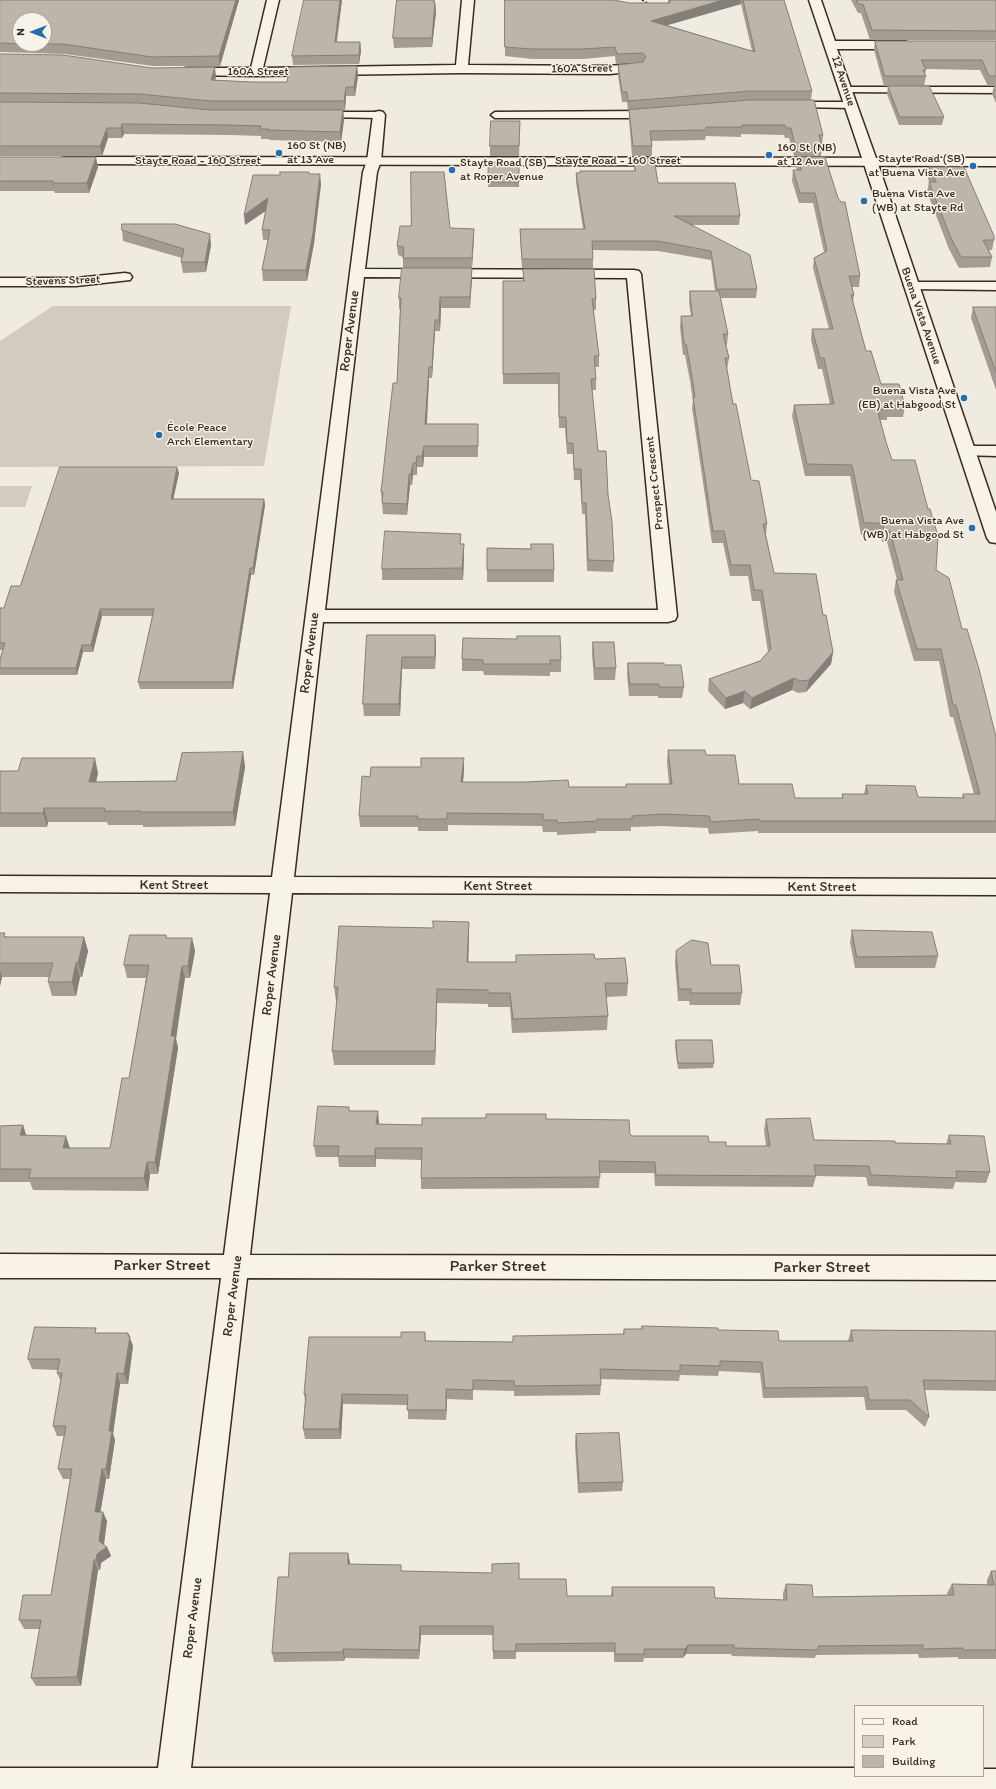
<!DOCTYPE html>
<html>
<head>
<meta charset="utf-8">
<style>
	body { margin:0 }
	#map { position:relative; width:996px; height:1789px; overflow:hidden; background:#efebe0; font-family:Itim,sans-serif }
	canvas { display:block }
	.legend { position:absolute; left:854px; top:1705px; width:130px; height:72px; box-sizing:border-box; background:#f7f3e8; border:1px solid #aca397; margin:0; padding:5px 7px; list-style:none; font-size:12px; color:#3b2a1e }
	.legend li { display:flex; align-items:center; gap:8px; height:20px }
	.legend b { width:20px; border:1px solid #aca397 }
	.north { position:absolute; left:12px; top:12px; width:40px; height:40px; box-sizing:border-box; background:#f7f3e8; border:1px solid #aca397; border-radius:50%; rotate:270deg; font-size:11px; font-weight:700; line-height:16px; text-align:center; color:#3b2a1e }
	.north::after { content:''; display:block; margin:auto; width:14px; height:18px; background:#1f6fb2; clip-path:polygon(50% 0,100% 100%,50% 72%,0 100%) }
</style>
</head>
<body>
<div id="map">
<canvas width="996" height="1789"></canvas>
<ul class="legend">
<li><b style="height:5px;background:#f7f3e8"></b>Road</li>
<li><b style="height:11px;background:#d1cbc0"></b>Park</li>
<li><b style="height:11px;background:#bdb5aa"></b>Building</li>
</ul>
<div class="north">N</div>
</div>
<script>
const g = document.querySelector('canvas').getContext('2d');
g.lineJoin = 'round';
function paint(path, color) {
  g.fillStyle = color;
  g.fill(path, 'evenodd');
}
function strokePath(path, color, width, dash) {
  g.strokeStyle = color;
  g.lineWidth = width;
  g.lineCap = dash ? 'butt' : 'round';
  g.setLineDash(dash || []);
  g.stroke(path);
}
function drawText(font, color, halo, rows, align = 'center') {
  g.font = font + ' Itim,sans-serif';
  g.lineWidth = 3;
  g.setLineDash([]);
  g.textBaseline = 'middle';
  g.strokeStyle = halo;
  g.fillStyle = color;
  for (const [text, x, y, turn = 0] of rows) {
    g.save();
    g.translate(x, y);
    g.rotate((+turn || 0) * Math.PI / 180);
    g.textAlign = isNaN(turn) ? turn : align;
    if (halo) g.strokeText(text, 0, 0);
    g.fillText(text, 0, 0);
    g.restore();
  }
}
paint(new Path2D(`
	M53 306H291L264 466 0 467V341Z
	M0 486H32L25 507H0Z`), '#d1cbc0');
const service = new Path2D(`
	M846 87H996V93L843 92V88Z
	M797 102H852L856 105 852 108 794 107V103Z
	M649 111 652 112 653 114 652 116 627 118H495L491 115 495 112Z
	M324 112H379L383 115 379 118 321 117 320 115Z`);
const minor = new Path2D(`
	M267 0H279L263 68 456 65 462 0H474L468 65 610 66 638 63 642 64 644 67 642 70 638 71 610 74 462 73 256 76 182 75 180 72 182 69 186 68H251Z
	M809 0H821L835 41H905L909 43 911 45 909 47 905 49H837L877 161 875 164H865L863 161Z
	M379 111 383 112 385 115 381 161 377 172 365 269 634 270 639 271 641 274 677 616 675 620 668 622H323L294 877 996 879V895L292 893 250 1255 996 1256V1280L247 1278 191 1768H855V1776H983V1769H996V1789H0V1768H158L221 1278H0V1254L224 1255 270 893 0 892V876L272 877 363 172 367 161 373 115 375 112ZM364 277 627 278 658 610H325Z
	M125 273 130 274 132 277 130 280 76 286H0V278H76Z
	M911 282H996V290L906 289 904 286 906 283Z
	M967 446H996V456L961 455 959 451 961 447Z`);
const tertiary = new Path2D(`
	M870 157 875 158 877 161 996 512V543L990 542 987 538 863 161 865 158Z`);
const secondary = new Path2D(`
	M67 157 996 158V166L62 164 60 161 62 158Z`);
strokePath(service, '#3b2a1e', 3);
strokePath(minor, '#3b2a1e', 3);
strokePath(tertiary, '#3b2a1e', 3);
strokePath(secondary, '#3b2a1e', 3);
strokePath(new Path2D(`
	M642 0 649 4`), '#3b2a1e', 1.5, [2, 2]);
paint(service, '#f7f3e8');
paint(minor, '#f7f3e8');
paint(tertiary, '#f7f3e8');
paint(secondary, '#f7f3e8');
paint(new Path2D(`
	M0 0H239L220 66H153L65 54 0 52ZM20 20 44 44H20Z
	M342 0 337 42H360L361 51 359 64 293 65 292 56Z
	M397 0H435L434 3H435L436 12 432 47 394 48 393 38Z
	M505 0 630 3H668V0H784L812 91 811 100 823 135 821 156H794L789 138H785L784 135 741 134V137L706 136 705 140 652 141V156H632L629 119V110H628L627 102H622L618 75V65L635 63 616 64 615 56 583 59H532L505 56ZM741 4 752 51 667 25Z
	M851 0H996V40H870L861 13H858Z
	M875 41H996V103L992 94 994 86H988L980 70 926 69 925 74 926 76 924 86H884L874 50Z
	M0 54 152 68 216 77 215 80 251 82H287L357 66 358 76 355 96H346L345 110H343L344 120 341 142 269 140V139H261V136L230 135 124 134 122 138H108L102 156H0Z
	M888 86 944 117 942 125H899L887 94Z
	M520 121 519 156H490V146Z
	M0 157 98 167 89 193H55L54 191H0Z
	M798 157 860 276 859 287H852L854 295 853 302 866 351 881 384 905 406 903 417H887V420H880L886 442 892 460 936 570 962 629 996 737V833H758V831L709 834 708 828 662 826 631 827V831H596V833L557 835V832H543L542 826 448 825V831H418V827H360L359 816 370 777 464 770 463 782 569 787H626V784H669L667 762 668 750 706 755 739 784 795 798H842V794H864L866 785 918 797 962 798 963 794H974L953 717H950L939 661H914L894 592 896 580H897L887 542H882L881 535H861L850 476H805L792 416 794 405 830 404 822 369H818L811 340 812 329H829L813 268 814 258 824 252 813 203H799L792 181 793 170H797L796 167Z
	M634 158 658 183 740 216 739 225H691L757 289 756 298H720L728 334 727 345H726L729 358 727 369 733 404 751 480 767 524 766 535 774 573 823 615 833 652 831 664 806 692 798 693 792 690 750 709 743 703 725 709 708 691 709 679 760 661 768 652 760 601H752L748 576H730L723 543H712L692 408 693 401 690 381 685 355H683L680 327 681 316H691L689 302 690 291H715L711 260 658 251 592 250 593 259V268H522L520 238V229H583L576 182V173L634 171Z
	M519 162V187H488V182Z
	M929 167 994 240 992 250H989L992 257 990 267 959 268 949 249 927 192 929 182 928 178Z
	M309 174 321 184 314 243 307 281H263L262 270 268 240H263L262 230 266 211 245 225 280 175Z
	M450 228 474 229 472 268H403V257L398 255 397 246Z
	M122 230 211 245 206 272 183 273 181 262 182 258 123 241Z
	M472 268 470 308H441L440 331H435L432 378H429L427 424H478V457H424L423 467H417V475H413L412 485H410L407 515 383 514 381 492 397 383 400 309H399V298Z
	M523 269 596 299V310H593L599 356V367H595L596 379V390H592L598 451 608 495 614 561 613 572 587 571 585 514H582L580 480H574L573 454H567L565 428H559L558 384H503V281H523Z
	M973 307H996V390L971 318Z
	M179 473 173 499H264L265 505 254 575H251L233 689H140L138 682 153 616H102L93 652H83L77 675H0V659L3 650H0V608H4L20 586Z
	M461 544 464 556 463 580H382V569Z
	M487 548 531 549 554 570V582H487Z
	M367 635H435L436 647 435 669H402L400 716H364L363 704Z
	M593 642 616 668 615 680H594L592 653Z
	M462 659 561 660V672H550V676L484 675 483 671H462Z
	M628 663 664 665 684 687 682 698H658V696H629L627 674Z
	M243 752 245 767 235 826 143 827V825H108L107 822H48L47 827H0V771L98 773 96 782 176 781Z
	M469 922 468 962H516L595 959 628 983 627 996 606 997 608 1016 607 1030 512 1033 510 1007H488V1004L437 1003 435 1065H334L332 1051 337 1001H336L334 987 433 928Z
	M852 930 938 956 935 968H855L850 942Z
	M0 933 7 937H84L88 951 82 977H80L76 996H52L48 982 49 977H2L0 986Z
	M166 935 167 938H192L195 951 190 978H185L178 1023 176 1039 178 1048 158 1174H150L148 1191 33 1190 30 1182H0V1126L23 1125 26 1135 70 1148H110L129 1078 146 978H127L124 965Z
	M676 951 742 993 740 1005H690L689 1001H678L675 963Z
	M676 1040 714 1063 713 1068 678 1069 675 1046Z
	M350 1111 379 1122V1124L422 1125 546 1119 630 1134 632 1136 709 1142 726 1146H766L764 1130 766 1119 814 1140 895 1143 946 1144 949 1135 990 1172 986 1183 955 1182 953 1189 868 1186 866 1177 816 1176 813 1187 655 1186 654 1173H600L599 1188 421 1189V1178L422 1160 376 1159V1167H339L338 1157H316L314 1146Z
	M642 1326 718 1330 779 1341H848L851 1330 996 1331V1391L924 1390 929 1417 925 1427 906 1410H866L864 1397 763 1398 760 1373 719 1371 718 1376 680 1375 679 1381 600 1379 601 1385 600 1395 514 1396V1391L473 1390V1400L447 1399 446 1420 408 1419V1405L343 1404 341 1439H305L303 1429 305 1401 304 1394 401 1337 425 1332 426 1341 513 1342 623 1334 624 1329H641Z
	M97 1333 129 1336 133 1346 128 1384H120L113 1434 115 1440 109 1479H106L100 1512 107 1521 104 1545 107 1547 111 1556 101 1563 100 1570H98L81 1686H36L31 1678 40 1629H24L19 1620 51 1595 70 1479H63L58 1469 64 1436H57L53 1426 61 1382 57 1373 58 1370 32 1369 28 1359Z
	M576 1434 623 1482 622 1491 578 1493 575 1444Z
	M348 1553 350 1564 402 1571 519 1579 567 1596H611L612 1587 715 1598 783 1600V1593L786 1584 813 1597 948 1595 947 1593 952 1584 987 1585V1580L991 1571H996V1659H958V1657L919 1658 918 1654 816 1655 815 1658 732 1656 731 1654H686L683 1658H644L643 1662H614V1652H516V1659H493V1635H421L419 1659 345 1658 344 1661 274 1662 272 1653 288 1577Z`), '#a39c92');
paint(new Path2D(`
	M236 0H239L220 66 219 56Z
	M340 0H342L335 51V42Z
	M723 0H741V4L651 30V21Z
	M435 3 436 12 432 47V38Z
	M360 42 361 51 359 64V55Z
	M357 66 358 76 355 96 354 87Z
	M215 67 216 77 212 90 211 80Z
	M346 87V96L345 110 344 101Z
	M343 110 344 120 341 142 340 132Z
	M122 124 124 134 122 138 121 128Z
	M107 128 108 138 102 156 100 146Z
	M96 157 98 167 89 193 87 183Z
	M320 174 321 184 314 243 307 281 306 270Z
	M268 198 269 208 245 225 244 215Z
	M474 229V238L472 268V258Z
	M210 234 211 245 206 272 205 262Z
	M472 268V279L470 308V297Z
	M440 297 441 308 440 331 439 320Z
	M435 320V331L432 378V367Z
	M429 367V378L426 435 425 424Z
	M424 446V457L423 467 422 456Z
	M417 456V475L416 463Z
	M413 463V475L412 485 411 474Z
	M177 467 179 473 172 505 171 499Z
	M409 474 410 485 407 515V504Z
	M264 499 265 505 254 575 253 568Z
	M464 544V556L463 580 462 568Z
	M250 568 251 575 233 689 232 682Z
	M100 609 102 616 93 652 91 645Z
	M435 635 436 647 435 669Z
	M82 645 83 652 77 675 76 668Z
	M833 652 831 664 806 692 809 680Z
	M402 657V669L400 716 399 704Z
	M794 678 792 690 750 709 752 698Z
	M745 691 743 703 725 709 726 698Z
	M243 752 245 767 235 826 233 812Z
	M95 758 98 773 93 796 89 782Z
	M464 758V770L462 794 461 782Z
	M44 808 48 822 47 827 43 813Z
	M469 922V936L468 976 467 962Z
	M84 937 88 951 82 977 78 963Z
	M192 938 195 951 190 978 188 966Z
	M76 963 80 977 76 996 72 982Z
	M182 966 185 978 176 1039 178 1048 158 1174 155 1162 171 1036Z
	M0 971 2 977 0 986Z
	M437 989V1003L435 1065V1051Z
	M378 1111 379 1122 377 1135 376 1124Z
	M23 1125 27 1138 20 1135Z
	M66 1136 70 1148H63Z
	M375 1148 376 1159V1167L375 1156Z
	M147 1162 150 1174 148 1191 144 1178Z
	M128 1333 133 1346 128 1384 124 1374Z
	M117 1373 120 1384 113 1434 115 1440 109 1479 106 1469 109 1431Z
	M446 1389 447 1399 446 1420Z
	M342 1394 343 1404 341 1439 339 1429Z
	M102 1469 106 1479 99 1521 95 1512Z
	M103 1512 107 1521 103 1550 107 1547 111 1556 101 1563 100 1570 96 1560Z
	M348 1553 350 1562 349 1573 348 1564Z
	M94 1560 98 1570 81 1686 77 1677Z
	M420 1626 421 1635 419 1659V1650Z
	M688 1645 686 1654 683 1658 685 1649Z
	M343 1649 345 1658 344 1661 343 1652Z`), '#847f77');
const building = new Path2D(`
	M0 0H236L219 56 152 57 63 44H44V20H20V44L0 43Z
	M304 0H340L335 42H360L359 55 292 56Z
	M397 0H434V3H435L432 38H393Z
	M505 0H613L630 3H670V0H723L651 21 755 52 743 0H784L812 91H750L628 101 627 92H622L618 65 643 62 646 57 643 53 617 54 615 47 583 49H532L505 47Z
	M857 0H996V31L872 30 863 4H859Z
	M875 41H996V76H989L982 60H921L926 70H923L926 76H885Z
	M0 54 63 55 152 68 215 67 211 80 251 82H287L290 67 357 66 354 87H346L344 101H210L140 94 0 93Z
	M888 86H929L944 117H900Z
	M750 100H814L823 135H819L822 146H795L791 128H786L785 125H742V127H706V130L650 131 652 146H633L629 110Z
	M0 102 139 103 210 110H343L340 132 268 130 269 129H260L261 126 229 125 122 124 121 128H107L100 146H0Z
	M491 121H520L519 146H490Z
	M0 157H96L87 183H53V181H0Z
	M798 157H825L838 198 841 202H845L860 276H849L854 295H851L866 351H871L881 384H899L905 406H888L889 409H877L886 442 892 460H915L928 509H930L938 536 936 570 949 578 962 629H967L979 669 996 737V821H760L759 819 711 822 709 816 663 814 632 816V819H597V821L557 823V820H543V814L447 813V819H417L418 816H359L362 776 370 777 371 767H421V758H464L461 782H525L568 780 569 787H626V784H672L668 750H705L706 755H735L739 784H792L795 798H843L842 794H868L866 785 915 786 918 797 964 798 963 794H980L956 705H953L941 649H917L896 580H903L890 531H884L883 523H864L852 465 807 464 794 405 834 404 824 358H820L812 329H833L814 258 827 251 815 193H800L793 170H801Z
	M634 158H654L658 183H735L740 216H674L750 255 757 289H717L711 251 658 241H592L593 259H522L520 229H585L576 173H580V171H635Z
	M489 162H519V182H488Z
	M929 167H964L994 236V240H983L992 257H961L951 238 929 182H936Z
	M280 172H309V174H320L313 233 306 270H262L270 230H262L268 198 244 215 253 175H280Z
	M411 172H444L450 228 474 229 472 258H403L404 247 397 246 400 226H411Z
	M122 224H175L210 234 205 262H181L184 249 122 230Z
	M402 268H472L470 297H440L439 320H435L432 367H429L425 424H478V446H424L422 456H417L416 463H413L411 474H409L407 504 382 503 383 492H381L393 383H397L401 298H399Z
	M523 269H594L596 299H592L599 356H594L596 379H591L598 451H606L608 495 612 522 614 561 588 560 586 503H582L581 469H574L573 443H567L566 417H559V373L503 374V281H524Z
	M690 291H719L728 334H723L729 358H725L733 404H736L751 480 759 481 767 524H763L774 573 816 574 823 615H826L833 652 809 680 800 681 794 678 752 698 745 691 726 698 709 679 760 661 771 649 762 590H754L750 565H731L724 531H713L693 397H695L691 370 686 344H684L681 316H692Z
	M973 307H996V372Z
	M60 467H177L171 499H264L253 568H250L232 682H138L154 609H100L91 645H82L76 668H0V659L5 643H0V608H4L11 586H20Z
	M385 531 461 534 460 544H464L462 568 382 569Z
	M531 544H553L554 570H487V548L531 549Z
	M367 635H435V657H402L399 704H363Z
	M517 636H560L561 660H550V664H483V660L462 659 463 638 517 639Z
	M593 642H614L616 668H595Z
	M628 663H664V665H681L684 687H659V684H630Z
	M243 752 233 812H140L141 811H104L105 808H44L43 813H0V771H18L22 758H95L89 782 176 781 182 753Z
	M433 921 469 922 467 962H516V955L594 954 595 959 625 958 628 983H605L608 1016 513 1019 510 993H488V990L437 989 435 1051H332L338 987H334L339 926 433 928Z
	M852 930 932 932 938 956 857 957Z
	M0 933H5L4 937H84L78 963H76L72 982H48L53 963H0Z
	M130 935H166V938H192L188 966H182L175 1010 171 1036H175L155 1162H147L144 1178H29L31 1169H0V1126L23 1125 20 1135 66 1136 63 1148H110L122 1078H129L149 965H124Z
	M692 940 708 943 711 965H739L742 993H691V989H679L676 951Z
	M676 1040H712L714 1063H678Z
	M318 1106 349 1107V1111H378L376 1124 422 1125V1118H486V1114H546V1119L629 1120 630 1134 632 1136H708L709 1142H726V1146H770L766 1119 810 1118 814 1140 895 1141V1143L951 1144 949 1135 984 1136 990 1172 956 1171 957 1178 871 1175 869 1166 814 1165 816 1176 656 1175 655 1162 599 1161 600 1177 421 1178 422 1148H375V1156H338L339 1146H314Z
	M642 1326 718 1328V1330L778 1331 779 1341H853L851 1330 996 1331V1381L923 1380 929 1417 910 1400H869L867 1387 765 1388 762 1362 720 1361V1366L680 1365V1371L600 1369 601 1385 515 1386 514 1381 473 1380V1390L446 1389V1410H407L408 1395 342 1394 339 1429H303L306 1394H304L309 1337H401V1332H425V1341L513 1342V1336L624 1334V1329H642Z
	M35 1327 96 1328 95 1333H128V1336H130L124 1374 117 1373 109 1431H112L106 1469H102L95 1512H103L99 1541 107 1547 97 1554 96 1560H94L77 1677 31 1678 41 1620H19L23 1595H51L72 1469H58L66 1426H53L62 1373H57L60 1359H28Z
	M619 1433 623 1482 579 1483 576 1434Z
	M290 1553H348V1564L401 1565V1571L492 1573V1564L519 1563V1579H566L567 1596H613L612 1587H714L715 1598 787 1600 786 1584 812 1585 813 1597 954 1595 952 1584 994 1585 991 1571H996V1650H963V1648L923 1649V1645L818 1646V1650L734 1648V1645H688L685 1649H644V1654H615V1643L516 1644V1651H493V1626H420L419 1650 343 1649V1652L272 1653 278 1577H288Z`);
paint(building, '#bdb5aa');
strokePath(building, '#847f77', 1);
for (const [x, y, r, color] of [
	[279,153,4,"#1f6fb2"],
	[769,155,4,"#1f6fb2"],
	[973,166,4,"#1f6fb2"],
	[452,170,4,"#1f6fb2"],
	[864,201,4,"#1f6fb2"],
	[964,398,4,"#1f6fb2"],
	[159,435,4,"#1f6fb2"],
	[972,528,4,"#1f6fb2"]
]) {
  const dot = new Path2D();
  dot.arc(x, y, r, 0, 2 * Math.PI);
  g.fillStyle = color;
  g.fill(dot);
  strokePath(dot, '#f7f3e8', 1.5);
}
drawText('12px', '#3b2a1e', '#f7f3e8', [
	["160A Street",582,69,-1],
	["160A Street",258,72],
	["12 Avenue",843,81,71],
	["Stayte Road - 160 Street",198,161],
	["Stayte Road - 160 Street",618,161],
	["Stevens Street",63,281,-2],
	["Buena Vista Avenue",921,316,71],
	["Prospect Crescent",655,483,-96]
]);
drawText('12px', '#3b2a1e', '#f7f3e8', [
	["160 St (NB)",287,146],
	["at 13 Ave",287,160],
	["160 St (NB)",777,148],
	["at 12 Ave",777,162],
	["Stayte Road (SB)",965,159,"right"],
	["at Buena Vista Ave",965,173,"right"],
	["Stayte Road (SB)",460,163],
	["at Roper Avenue",460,177],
	["Buena Vista Ave",872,194],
	["(WB) at Stayte Rd",872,208],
	["Buena Vista Ave",956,391,"right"],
	["(EB) at Habgood St",956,405,"right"],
	["École Peace",167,428],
	["Arch Elementary",167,442],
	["Buena Vista Ave",964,521,"right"],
	["(WB) at Habgood St",964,535,"right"]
], 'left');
drawText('14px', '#3b2a1e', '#f7f3e8', [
	["Roper Avenue",350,331,-83],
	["Roper Avenue",310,653,-83],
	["Kent Street",174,885],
	["Kent Street",498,886],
	["Kent Street",822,887],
	["Roper Avenue",272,975,-83],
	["Roper Avenue",233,1296,-83],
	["Roper Avenue",193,1618,-83]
]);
drawText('17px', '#3b2a1e', '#f7f3e8', [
	["Parker Street",162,1266],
	["Parker Street",498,1267],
	["Parker Street",822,1268]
]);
</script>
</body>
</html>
